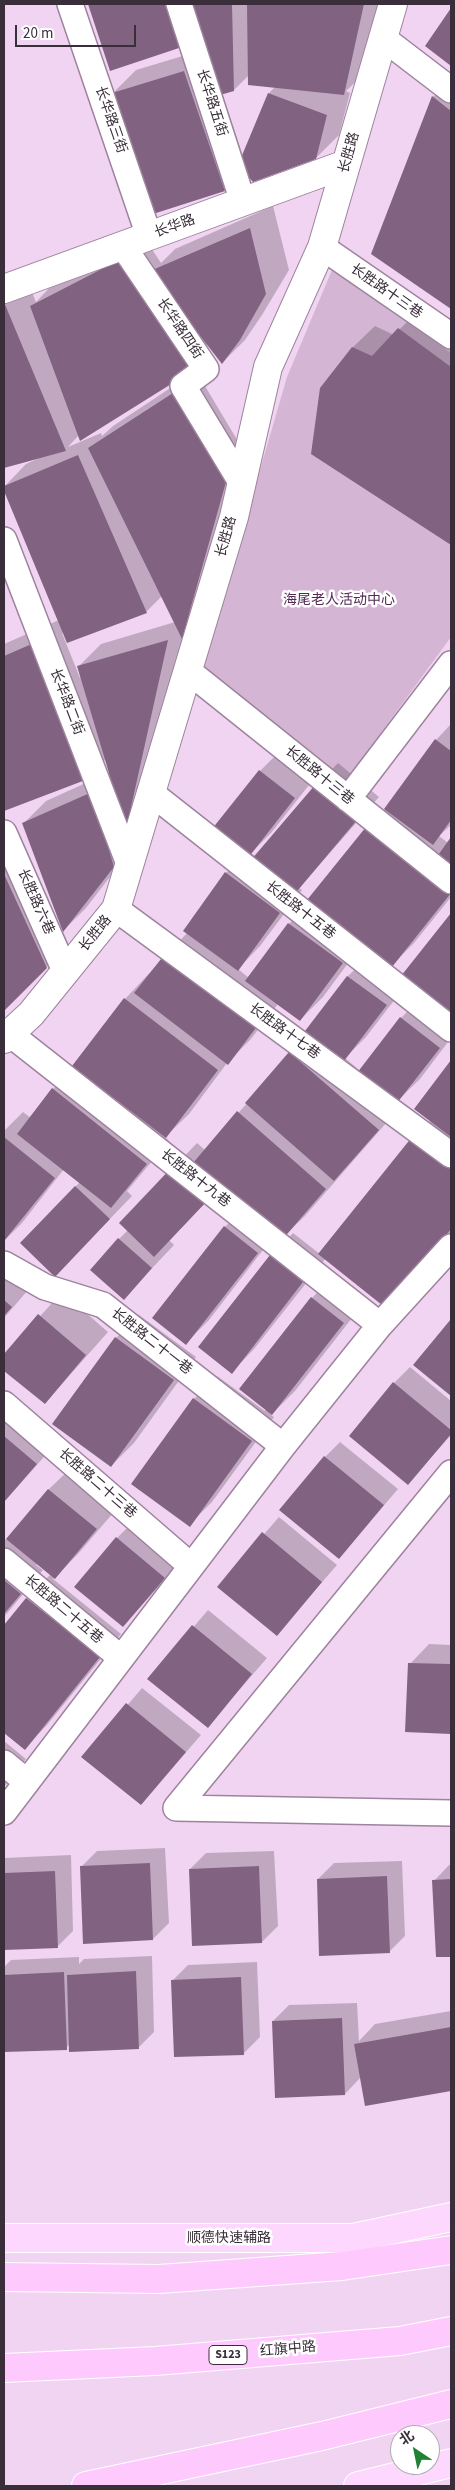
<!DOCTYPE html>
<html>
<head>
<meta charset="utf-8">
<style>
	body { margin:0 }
	#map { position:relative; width:455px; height:2490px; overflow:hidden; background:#f1d4f1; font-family:"Source Sans 3","Noto Sans SC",sans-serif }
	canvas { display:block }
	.frame { position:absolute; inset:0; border:5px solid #392e39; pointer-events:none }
	.north { position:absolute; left:390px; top:2425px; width:50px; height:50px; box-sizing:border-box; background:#fff; border:1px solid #b0abb0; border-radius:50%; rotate:326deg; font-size:14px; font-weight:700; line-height:20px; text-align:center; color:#392e39 }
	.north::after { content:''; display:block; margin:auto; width:18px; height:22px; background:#208235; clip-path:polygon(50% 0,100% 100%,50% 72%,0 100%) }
	.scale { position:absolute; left:15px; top:25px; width:121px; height:22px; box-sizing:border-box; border:2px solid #392e39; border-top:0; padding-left:6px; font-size:15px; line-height:18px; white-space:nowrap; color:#392e39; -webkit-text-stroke:4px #fff; paint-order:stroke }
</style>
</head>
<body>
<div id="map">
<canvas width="455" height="2490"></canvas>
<div class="frame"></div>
<div class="north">北</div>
<div class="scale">20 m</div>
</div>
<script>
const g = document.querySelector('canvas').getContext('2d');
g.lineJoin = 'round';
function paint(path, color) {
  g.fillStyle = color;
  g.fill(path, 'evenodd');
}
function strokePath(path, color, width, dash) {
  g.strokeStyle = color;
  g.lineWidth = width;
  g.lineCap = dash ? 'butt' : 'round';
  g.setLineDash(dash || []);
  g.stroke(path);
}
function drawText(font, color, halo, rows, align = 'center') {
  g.font = font + ' "Source Sans 3","Noto Sans SC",sans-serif';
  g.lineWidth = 5;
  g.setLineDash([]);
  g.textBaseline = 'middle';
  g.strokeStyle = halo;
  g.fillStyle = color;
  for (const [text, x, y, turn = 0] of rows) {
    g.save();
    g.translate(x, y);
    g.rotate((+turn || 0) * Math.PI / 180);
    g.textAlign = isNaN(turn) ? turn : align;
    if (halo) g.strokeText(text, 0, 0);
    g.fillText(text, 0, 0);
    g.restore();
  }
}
paint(new Path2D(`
	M332 270 451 353V637L345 782 203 666 287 377Z`), '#d4b6d4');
paint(new Path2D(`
	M89 4H379L364 74 346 91 350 93 339 135 316 158 244 170 224 190 113 93 136 70 206 49 199 29 111 69ZM249 75 275 87 269 93 243 157 222 93 234 90Z
	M451 10V65L427 46Z
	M451 78V308L372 254 433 97Z
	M273 206 289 270 262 315 245 340 222 363 208 345 175 380 79 435 68 447 101 433 102 436 113 426 196 371 248 458 136 843 86 908 64 930 23 824 46 801 110 772 106 759 87 778 4 810V644L59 620 4 487 26 464 39 458V457L4 466V293L27 280 36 302 54 283 144 237 161 263 175 249ZM162 596 175 622 101 644 78 667 81 677 80 678 62 633 146 612Z
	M421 308 451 330V544L312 454 321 389 353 347 375 326 394 335Z
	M451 724V825L439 836 448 843 451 839V897L414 943 391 966 363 943 323 997 300 1020 278 1004 250 1040 227 1063 189 1114 165 1137 169 1141 127 1191 132 1196 78 1252 22 1243 80 1182 64 1169 22 1223 4 1241V1131L23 1112 31 1118 53 1089 75 1067 74 1066 125 999 188 932 226 873 245 854 214 829 260 771 283 748 317 775 271 833 251 853 256 856 316 786 338 763 379 797 299 888 302 890 260 946 238 969 249 978 289 924 311 902 371 823 386 808 436 740Z
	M4 839 66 947 4 1009Z
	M451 915V1038L420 1079 396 1102 401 1106 305 1216 282 1238 276 1233 209 1320 186 1343 225 1227 245 1206 221 1185 169 1240 174 1245 124 1298 119 1239 128 1230 175 1166 197 1143 205 1150 310 1033 306 1031 348 976 371 954 402 977ZM409 981 425 994 401 1018 360 1071 345 1058 366 1037Z
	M451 1062V1233L410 1284 326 1258 254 1349 232 1372 271 1256 293 1233 320 1254 413 1138 431 1120 416 1109Z
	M4 1258 34 1283 4 1318Z
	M334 1275 366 1300 295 1391 271 1415 274 1417 212 1502 189 1525 132 1484 194 1399 217 1376 265 1411 312 1298Z
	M62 1292 108 1332 45 1403 4 1369V1356Z
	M139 1315 196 1357 134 1443 111 1466 116 1338Z
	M451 1321V1395L415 1365Z
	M410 1367 451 1401V1435L408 1483 394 1383Z
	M4 1394 59 1440 4 1502Z
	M340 1442 398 1489 339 1558 325 1457Z
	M72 1467 119 1506 78 1554 53 1579 121 1634 47 1725 25 1748 4 1731V1627L27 1598 51 1574 38 1563 36 1565 43 1570 4 1617V1538L6 1540 49 1489Z
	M140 1515 187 1555 123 1626 117 1538Z
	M279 1517 337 1565 277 1634 219 1586Z
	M208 1610 267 1658 207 1727 149 1679Z
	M429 1644 451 1645V1733L407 1731 410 1664Z
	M142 1688 201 1735 141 1804 83 1757Z
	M4 1741 26 1759 4 1787Z
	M165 1848 169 1923 153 1939 81 1867 97 1851Z
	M274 1851 278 1926 262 1942 190 1869 206 1853Z
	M71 1855 73 1931 57 1947 4 1949V1858Z
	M402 1861 405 1936 389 1952 318 1879 334 1863Z
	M449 1865H451V1955L437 1956 434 1881Z
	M152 1956 154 2032 139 2047 70 2044 66 2048 4 2051V1967L11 1960 79 1957V1964L84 1959Z
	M257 1962 260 2037 244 2053 176 2056 172 1981 188 1965Z
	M357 2003 359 2041 375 2024 451 2011V2090L366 2105 361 2077 345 2094 273 2021 289 2005Z`), '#0003');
paint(new Path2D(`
	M88 4H165L182 47 110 71Z
	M189 4H232L234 91 220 95Z
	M247 4H364L344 95 248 85Z
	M451 8V66L425 46Z
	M184 71 225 191 153 214 112 93Z
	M268 93 327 115 316 159 253 182 238 165Z
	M432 96 451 111V309L371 254Z
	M250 228 266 294 240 340 222 364 150 271Z
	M121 259 189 365 176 381 80 441 30 306Z
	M4 302 66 451 4 468Z
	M398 328 451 367V545L311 454 320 388 352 347 372 356Z
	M173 393 226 482 182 639 88 448Z
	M78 455 147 613 67 643 4 491V486Z
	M168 640 126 830 77 666Z
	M34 643 88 779 4 811V656Z
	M435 739 451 751V820L433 845 384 809Z
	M259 770 295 798 248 858 212 829Z
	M315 785 357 820 293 896 251 860Z
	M92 792 114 867 63 932 22 823Z
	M370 822 451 887V893L392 967 307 900Z
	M451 837V869L436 858Z
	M225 872 280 913 238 971 183 931Z
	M4 874 47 968 4 1011Z
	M451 913V1017L401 976Z
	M288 923 343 963 300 1021 245 981Z
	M165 954 258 1025 228 1065 134 993Z
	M347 976 387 1005 344 1061 305 1031Z
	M124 998 218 1070 166 1138 72 1066Z
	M400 1017 440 1048 397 1103 357 1073Z
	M289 1052 379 1130 334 1181 245 1103Z
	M451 1060V1137L414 1109Z
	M52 1088 147 1164 111 1208 17 1134Z
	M237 1111 326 1189 282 1240 193 1163Z
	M4 1137 55 1178 4 1241Z
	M412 1137 451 1168V1229L387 1309 318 1254Z
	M174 1165 209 1199 154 1257 119 1223Z
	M75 1186 110 1219 55 1277 20 1243Z
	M224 1226 258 1253 186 1345 152 1318Z
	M118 1238 152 1268 124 1300 90 1270Z
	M270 1255 303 1282 232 1374 198 1347Z
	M311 1297 344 1323 272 1415 239 1389Z
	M4 1300 12 1307 4 1316Z
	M38 1314 86 1355 45 1404 4 1371V1354Z
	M451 1319V1396L413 1365Z
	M115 1337 174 1380 111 1467 52 1424Z
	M393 1382 451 1430V1434L408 1485 349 1436Z
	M193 1398 252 1441 190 1527 131 1484Z
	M4 1436 37 1464 4 1502Z
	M324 1456 384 1505 339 1559 279 1510Z
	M48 1489 97 1529 55 1579 6 1539Z
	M262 1532 322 1582 277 1636 217 1587Z
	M116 1537 165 1578 123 1627 74 1587Z
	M4 1580 21 1594 4 1614Z
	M26 1598 100 1657 25 1750 4 1733V1625Z
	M192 1625 252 1674 208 1728 147 1679Z
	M408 1663 451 1664V1734L405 1732Z
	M126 1703 186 1752 141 1805 81 1757Z
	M150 1863 153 1940 83 1944 80 1866Z
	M259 1866 262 1943 192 1946 189 1869Z
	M55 1871 58 1948 4 1950V1873Z
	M387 1876 390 1953 319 1956 317 1879Z
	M451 1879V1957H436L432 1880Z
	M136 1971 139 2049 69 2052 67 1975Z
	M64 1972 67 2050 4 2052V1975Z
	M241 1977 244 2055 174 2057 171 1980Z
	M342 2018 345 2095 275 2098 272 2021Z
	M451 2027V2091L365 2106 354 2044Z`), '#816281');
const service = new Path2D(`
	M70 4 149 236
	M179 4 243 202
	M383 38 451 90
	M123 246 206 369 183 386 241 482
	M322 247 451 336
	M4 540 129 864
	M187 670 451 881
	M150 792 451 1029
	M348 799 451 664
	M4 833 65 971
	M116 909 451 1155
	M10 1034 380 1325
	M4 1264 45 1287 103 1305 283 1446
	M4 1404 190 1565
	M451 1473 176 1808 451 1813
	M4 1561 121 1658
	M4 1763 27 1782
	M4 1812 283 1446 380 1325 451 1247`);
const minor = new Path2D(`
	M4 289 346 164
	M4 1039 31 1014 116 909 234 517 268 367 322 247 393 4`);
const primary = new Path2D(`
	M4 2238H353L451 2217
	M358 2486 451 2463`);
const trunk = new Path2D(`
	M4 2277 159 2279 342 2266 451 2250
	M4 2368 155 2361 400 2341 451 2331
	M86 2486 322 2436 451 2404`);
strokePath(service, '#9d839d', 28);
strokePath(minor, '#9d839d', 30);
strokePath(primary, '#fff', 30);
strokePath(trunk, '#fff', 30);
strokePath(service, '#fff', 25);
strokePath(minor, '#fff', 28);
strokePath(primary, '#fed7fe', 28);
strokePath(trunk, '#fecafe', 28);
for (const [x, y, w] of [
	[228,2355,38]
]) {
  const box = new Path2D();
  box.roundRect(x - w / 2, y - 9.5, w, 19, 4);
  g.fillStyle = '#fff';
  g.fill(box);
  strokePath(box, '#392e39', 1);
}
drawText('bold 12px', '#392e39', null, [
	["S123",228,2355]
]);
drawText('14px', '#392e39', '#fff', [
	["长华路五街",211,103,72],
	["长华路三街",110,120,71],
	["长胜路",350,153,-74],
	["长华路",175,227,-20],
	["长胜路十三巷",386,292,35],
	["长华路四街",179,329,56],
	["长胜路",227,537,-74],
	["长华路二街",66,702,69],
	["长胜路十三巷",319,776,39],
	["长胜路六巷",35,902,66],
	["长胜路十五巷",300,911,38],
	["长胜路",96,934,-51],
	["长胜路十七巷",284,1032,36],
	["长胜路十九巷",195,1179,38],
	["长胜路二十一巷",151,1342,38],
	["长胜路二十三巷",97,1484,41],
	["长胜路二十五巷",63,1610,40],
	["顺德快速辅路",229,2239],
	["红旗中路",288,2350,-5]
]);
drawText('14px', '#562a57', '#fff', [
	["海尾老人活动中心",339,601]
]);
</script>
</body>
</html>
